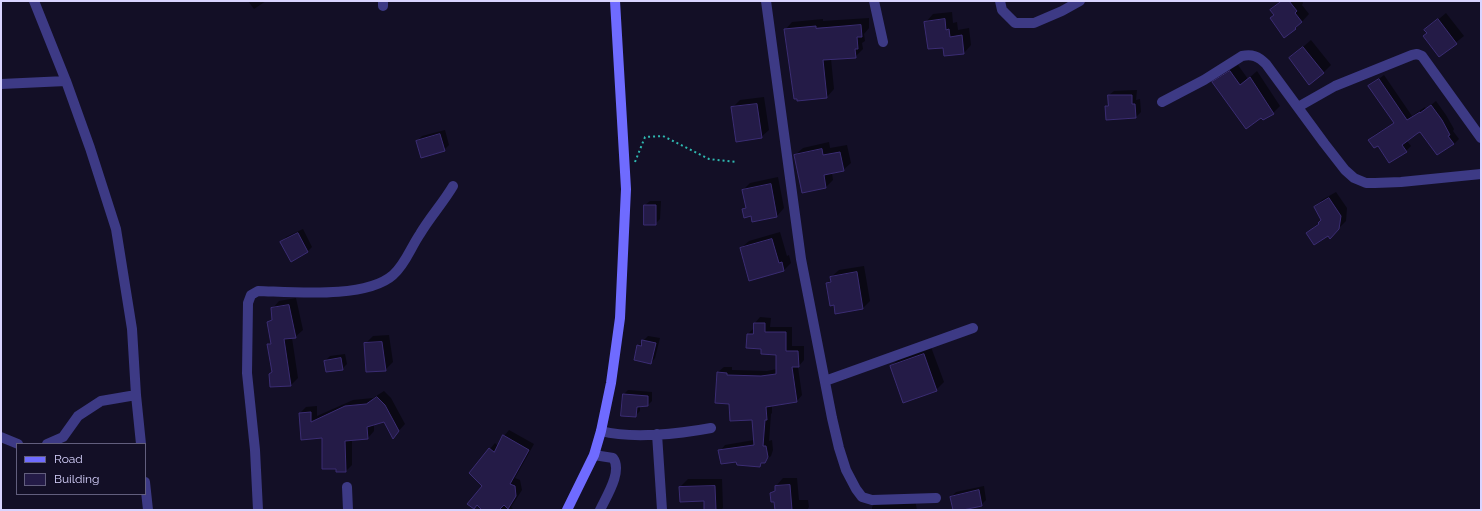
<!DOCTYPE html>
<html>
<head>
<meta charset="utf-8">
<style>
	body { margin:0 }
	#map { position:relative; width:1482px; height:511px; overflow:hidden; background:#130f26; font-family:Raleway,sans-serif }
	canvas { display:block }
	.frame { position:absolute; inset:0; border:2px solid #d9d4ff; pointer-events:none }
	.legend { position:absolute; left:16px; top:443px; width:130px; height:52px; box-sizing:border-box; background:#130f26; border:1px solid #625e7d; margin:0; padding:5px 7px; list-style:none; font-size:12px; color:#d9d4ff }
	.legend li { display:flex; align-items:center; gap:8px; height:20px }
	.legend b { width:20px; border:1px solid #625e7d }
</style>
</head>
<body>
<div id="map">
<canvas width="1482" height="511"></canvas>
<div class="frame"></div>
<ul class="legend">
<li><b style="height:5px;background:#6f6bff"></b>Road</li>
<li><b style="height:11px;background:#241b47"></b>Building</li>
</ul>
</div>
<script>
const g = document.querySelector('canvas').getContext('2d');
g.lineJoin = 'round';
function paint(path, color) {
  g.fillStyle = color;
  g.fill(path, 'evenodd');
}
function strokePath(path, color, width, dash) {
  g.strokeStyle = color;
  g.lineWidth = width;
  g.lineCap = dash ? 'butt' : 'round';
  g.setLineDash(dash || []);
  g.stroke(path);
}
paint(new Path2D(`
	M248 1H266L254 9Z
	M1281 1H1302L1303 3 1302 5 1309 14 1296 28 1284 37 1275 15 1271 10Z
	M952 12 953 23 957 22 958 30 969 28 971 45 964 53 943 46 926 22 933 14Z
	M1446 13 1464 36 1439 56 1426 30Z
	M869 18V28L864 34 865 41 862 43 863 49 855 57 831 59 834 89 827 97 785 30 792 22 823 19V21Z
	M1311 40 1331 65 1323 73 1290 58Z
	M1238 65 1248 79 1257 71 1280 106 1273 113 1214 83 1220 76Z
	M1384 75 1412 116 1425 107 1426 109 1436 101 1446 115 1454 129 1453 131 1459 139 1454 144 1421 131 1407 141 1411 146 1406 151 1378 144 1369 140 1374 135 1395 122 1370 86Z
	M1137 90 1136 100 1140 99 1141 112 1136 117 1106 106 1109 103V95L1114 91Z
	M764 97 769 130 761 137 733 107 740 100Z
	M445 130 449 145 444 150 417 141 422 136Z
	M829 142 830 148 847 145 851 163 843 170 832 173 833 180 826 187 802 192 795 155 803 148Z
	M778 177 784 208 777 216 753 221 752 215 743 209 746 206 743 190 750 183Z
	M1336 192 1347 208 1346 221 1330 237 1328 234 1307 233 1322 220 1315 207 1322 200Z
	M650 201H661L660 219 655 224 645 205Z
	M303 229 312 247 307 252 282 242 286 237Z
	M780 232 787 256 789 255 791 263 784 270 750 280 741 248 749 241Z
	M864 266 870 301 863 308 835 304 827 283 832 279 831 277 839 270Z
	M296 298 303 330 295 337 292 338 298 378 291 385 271 386 273 372 268 345 272 341 268 322 273 318 272 309 279 301Z
	M760 317 771 318 770 327H792V346H804V360L798 367 802 395 797 401 772 405V413L771 414 769 441 772 440 773 450 771 456 759 466 737 461 720 451 725 445 754 440 753 419 730 403 718 372 724 367H732V370L767 371 777 369V354L762 348 748 334 754 328 755 323Z
	M389 335 393 362 385 370 365 344 373 336Z
	M648 336 660 338 655 358 651 363 638 346Z
	M931 347 944 382 936 390 891 366 899 359Z
	M345 354 347 364 342 369 325 361 330 356Z
	M628 390 652 392V401L648 405 640 406V411L635 416 624 394Z
	M384 391 391 398 405 424 393 437 384 420 374 424V431L368 438 352 440V465L346 471 337 468 322 437 300 413 306 407 317 406V416L353 400 373 398Z
	M509 430 534 444 515 478 520 480 522 490 511 507 514 510H484V486L490 449 495 443 498 446 504 436Z
	M783 478H797L799 500H808L809 507 807 510H776L775 500 771 494 776 489V486Z
	M688 479H722L723 508 721 510H705V500L680 487Z
	M984 486 986 500 981 505 954 510 951 497 956 492Z
	M915 500 917 510H872V507L877 501Z`), '#0007');
const building = new Path2D(`
	M1282 1H1289L1297 11 1295 13 1302 22 1295 28 1296 29 1284 38 1270 18 1274 15 1270 10Z
	M945 19 946 30 949 29 950 37 962 35 964 54 944 56 943 48 928 49 924 22Z
	M1438 19 1457 44 1439 57 1423 36 1427 33 1424 30Z
	M861 25 862 37H857L858 49H855L856 58 823 60 827 98 797 101V99H794L784 29 816 26V28Z
	M1303 47 1324 73 1309 85 1289 58Z
	M1230 71 1240 85 1250 77 1274 114 1263 120 1261 118 1246 129 1212 82Z
	M1379 79 1407 120 1420 112V113L1431 105 1442 120 1450 135 1448 136 1454 144 1437 155 1420 132 1418 133 1402 145 1407 152 1389 163 1378 146 1374 148 1368 140 1394 123 1368 86Z
	M1108 95H1132V104H1135L1136 118 1106 120 1105 106H1108Z
	M757 104 762 138 736 142 731 107Z
	M440 134 445 151 421 158 416 141Z
	M822 149 823 155 840 152 844 171 824 175 826 188 802 193 794 155Z
	M771 184 777 217 752 222 751 216 744 218 742 209 746 208 742 190Z
	M1329 198 1341 216 1339 229 1330 239 1328 236 1314 245 1306 233 1319 224 1318 223 1321 220 1314 207Z
	M644 205H656V225H644Z
	M298 233 308 252 291 262 280 242Z
	M772 239 779 263 782 262 784 271 749 281 740 248Z
	M857 272 863 309 835 314 834 305 830 306 826 283 831 282 830 277Z
	M289 305 296 338 284 339 291 386 270 387 269 374 272 372 267 344H271L267 322 272 320 271 308Z
	M754 323H765V332H786V351H798L799 367H792L797 402 766 407 767 420H765L763 446H766L768 457 765 463H761L760 467 737 465 736 462 721 464 718 450 754 445 752 420 730 421 729 404 715 403 717 372 727 373V375L761 376 776 374V355L761 354V349L746 348 747 334H753Z
	M642 340 656 343 651 364 634 360 637 345 641 346Z
	M382 342 386 371 366 372 364 343Z
	M924 354 937 391 903 403 890 366Z
	M341 358 343 370 326 372 324 361Z
	M623 394 648 396V406L637 407 636 417 621 416Z
	M377 397 385 405 399 431 393 439 384 422 367 427 368 439 345 441 346 472H336V469H322V438L301 440 299 413 311 412V422L345 406 366 404Z
	M503 435 529 450 510 484 515 486 516 496 508 509 504 505 499 510H482L477 505 474 509 467 504 482 486 469 473 489 448 494 452Z
	M790 485 792 510H775L774 502H771L770 493 775 491V486Z
	M715 486 716 510H704V501L680 502 679 487Z
	M979 490 982 506 963 510H953L950 497Z`);
paint(building, '#241b47');
strokePath(building, '#3b2d73', 1);
strokePath(new Path2D(`
	M635 162 645 137 663 136 709 159 736 162`), '#2fb8b0', 2, [2, 3]);
strokePath(new Path2D(`
	M34 1 66 81 90 148 116 229 132 329 136 395 141 444
	M383 1V6
	M766 1 801 259 832 418 839 448 846 470 856 489 862 497 872 500 936 498
	M874 1 883 42
	M1000 1 1002 10 1015 23H1034L1062 11 1080 1
	M1 84 66 81
	M1162 102 1204 80 1242 56C1252 54 1258 56 1266 64L1324 143 1345 170 1354 178 1366 183H1375L1401 182 1481 174
	M1298 107 1335 86 1412 55 1417 54 1422 56 1481 138
	M825 381 973 328
	M601 431C632 439 679 434 711 428
	M657 434 662 510
	M1 437 18 444
	M47 444 63 437 78 416 101 401 136 395
	M594 455 613 458C623 471 606 497 600 510
	M145 482 148 510
	M347 487 348 510
	M258 510 255 450 247 373 248 303 251 295 258 291C293 292 366 299 393 275 405 265 411 247 420 234 430 217 443 203 453 186`), '#3d3a85', 10);
strokePath(new Path2D(`
	M567 510 594 455 601 431 611 383 620 318 626 189 615 1`), '#6f6bff', 10);
</script>
</body>
</html>
